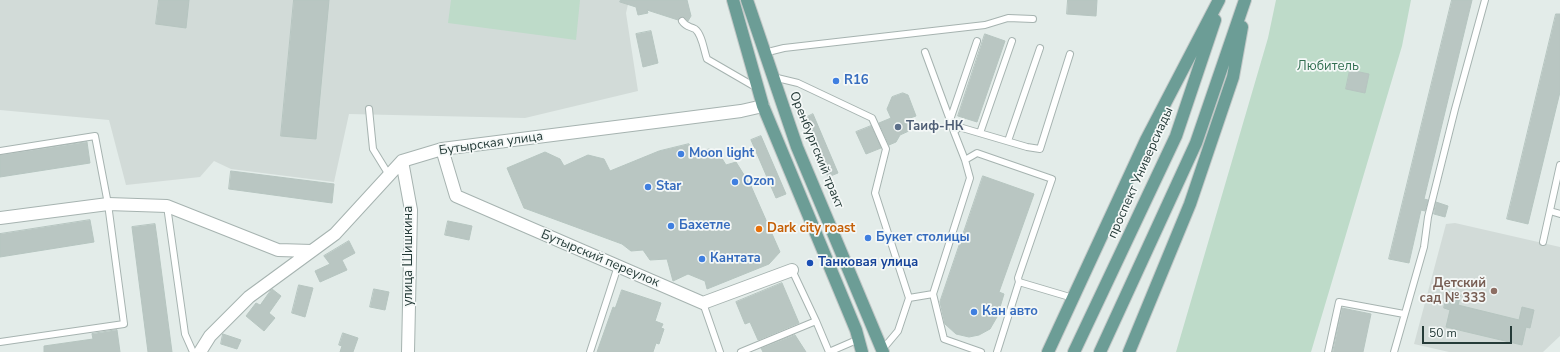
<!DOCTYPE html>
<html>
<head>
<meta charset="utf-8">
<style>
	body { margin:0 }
	#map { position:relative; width:1560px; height:352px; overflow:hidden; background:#e3ece9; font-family:"Nunito Sans",sans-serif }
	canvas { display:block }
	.scale { position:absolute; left:1422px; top:326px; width:90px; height:18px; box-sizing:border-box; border:2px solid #253b38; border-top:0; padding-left:5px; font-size:12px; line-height:14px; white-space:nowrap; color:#253b38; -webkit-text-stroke:3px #f4f8f7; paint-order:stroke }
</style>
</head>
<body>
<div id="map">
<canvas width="1560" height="352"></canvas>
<div class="scale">50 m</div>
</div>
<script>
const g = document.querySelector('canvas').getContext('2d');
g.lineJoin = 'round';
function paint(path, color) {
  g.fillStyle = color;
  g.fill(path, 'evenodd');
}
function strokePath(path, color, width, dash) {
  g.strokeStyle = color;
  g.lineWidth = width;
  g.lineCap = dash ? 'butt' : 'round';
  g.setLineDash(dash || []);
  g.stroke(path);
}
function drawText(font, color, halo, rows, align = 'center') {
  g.font = font + ' "Nunito Sans",sans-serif';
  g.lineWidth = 3.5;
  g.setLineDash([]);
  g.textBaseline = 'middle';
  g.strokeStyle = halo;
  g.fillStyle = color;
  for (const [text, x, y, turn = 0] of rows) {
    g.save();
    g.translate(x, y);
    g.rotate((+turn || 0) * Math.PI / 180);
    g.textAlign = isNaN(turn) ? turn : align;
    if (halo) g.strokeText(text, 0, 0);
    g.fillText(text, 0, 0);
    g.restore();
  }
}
paint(new Path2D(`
	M0 0H629L626 13 638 91 525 118 349 114 334 182 231 169 214 161 200 177 126 185 109 120 0 110Z
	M1455 223 1560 247V336L1543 352H1449L1414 344 1446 224Z`), '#d2dbd8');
paint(new Path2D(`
	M451 0H580L576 40 448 23Z
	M1276 0H1411L1402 46 1311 352H1176L1268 38Z`), '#bedbc9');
const building = new Path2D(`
	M159 0H189L186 28 156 24Z
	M294 0H329L316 139 281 136Z
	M621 0H687L691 16 688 21 683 17 678 20 647 10 648 13 638 15 636 7 620 2Z
	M1068 0H1097L1096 16 1067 14Z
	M1452 0H1472L1424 199 1428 200 1425 211 1421 210 1409 263 1389 259Z
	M1556 14H1560V92L1528 224 1507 219Z
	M651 31 658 63 643 67 636 34Z
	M985 34 1005 41 977 122 958 116Z
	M1350 70 1369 74 1365 93 1346 89Z
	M903 93 908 95 916 116 907 119 911 130 900 135 896 142 889 145 879 123 891 118 887 109 892 97Z
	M813 114 838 173 828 177 803 119Z
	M871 126 881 148 866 154 856 132Z
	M761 136 786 194 776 198 751 140Z
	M87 142 90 163 0 177V155Z
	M689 144 694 153 709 149 718 152 726 165 736 162 751 186 780 252 769 264 707 289 705 281 688 274 673 281 667 259 650 260 643 250 631 251 622 244 524 208 507 168 545 152 560 159 564 166 588 155 604 159 610 171 659 151Z
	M231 171 334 184 332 203 229 189Z
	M983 176 1034 194 999 292 1004 294 997 317 990 329 979 335 969 337 956 334 945 324 940 302Z
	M1436 202 1448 206 1445 217 1434 214Z
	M90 220 94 242 0 257V234Z
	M448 221 472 226 469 240 445 235Z
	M155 224 157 238 172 352H148L132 227Z
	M349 241 355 253 342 260 347 270 320 282 315 271 330 264 324 256Z
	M782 283 799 323 758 340 750 322 745 324 736 302Z
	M299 285 313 288 305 317 292 313Z
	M272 289 281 296 269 313 275 318 264 331 246 316 256 303 260 305Z
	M374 289 389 292 385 310 370 307Z
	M622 290 661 303 655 321 663 324 661 328 664 329 659 344 656 343 653 352H597L613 307 615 308Z
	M1448 291 1461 294 1458 305 1519 320 1522 307 1534 310 1530 328 1526 327 1522 345 1446 327 1450 310 1444 308Z
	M1342 308 1371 314 1363 352H1333Z
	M117 330 120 352H44V346L93 339 92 334Z
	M343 333 358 338 353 352H340L342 346 339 345Z
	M223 334 241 340 237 349 221 344Z
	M795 335 806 352H763L761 348Z`);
paint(building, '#b9c6c2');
strokePath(building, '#b6c5c0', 1);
const lane = new Path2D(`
	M682 21C686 27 689 26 695 29 702 34 704 51 707 59L757 88
	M925 52 950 120
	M764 53 784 48 985 25 1008 18 1033 19
	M773 77 798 83 872 118 886 149 875 193 909 298 898 331 882 350
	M369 109 373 149 389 175
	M954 132 950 120 977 41
	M980 133 1012 41
	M1008 141 1040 48
	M0 151 95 136 108 204 124 324 0 342
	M965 160 954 132 959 127 1027 147 1040 149 1070 54
	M167 206 185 334 193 352
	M1550 211 1560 214
	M1543 242 1560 165
	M792 270 816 321 829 352
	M933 294 970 178 965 160 977 153 1052 179 1018 278 1019 282
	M909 298 933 294 944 339 981 352
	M703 303 720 352
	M590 352 618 266
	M741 352 816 321
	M829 352 859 339
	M997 352 1019 282 1073 298
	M1328 352 1339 302 1404 314
	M1394 352 1424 247 1428 217 1455 109 1485 0`);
const street = new Path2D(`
	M442 149 456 196 703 303 792 270
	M402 161 411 210 408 352
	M0 218 108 204 167 206 278 250 312 251
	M200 352 210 336 249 297 335 234 402 161 442 149 679 119 741 111 763 106`);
const primary = new Path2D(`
	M733 0 763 106 856 330 862 352
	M747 0 797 147 883 352
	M1048 352 1146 140 1219 0
	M1074 352 1176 136 1215 20
	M1100 352 1196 143 1245 0
	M1129 352 1190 204 1233 77 1242 27`);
strokePath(lane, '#a6b3b0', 8);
strokePath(street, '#a6b3b0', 14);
strokePath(primary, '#c2c8c7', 14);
strokePath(lane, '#fff', 6);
strokePath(street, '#fff', 12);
strokePath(primary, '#6c9d96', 12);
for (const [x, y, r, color] of [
	[836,81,4,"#3f7fe0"],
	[898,127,4,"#5c6f8a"],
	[681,154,4,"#3f7fe0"],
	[735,182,4,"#3f7fe0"],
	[648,187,4,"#3f7fe0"],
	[671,226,4,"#3f7fe0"],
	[759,229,4,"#e8710a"],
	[868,238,4,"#3f7fe0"],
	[702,259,4,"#3f7fe0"],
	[810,263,4,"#1a4fb4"],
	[1494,291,4,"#8d6e63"],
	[974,312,4,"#3f7fe0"]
]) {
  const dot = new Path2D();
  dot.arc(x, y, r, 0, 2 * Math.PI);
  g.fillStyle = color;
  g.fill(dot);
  strokePath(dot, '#f4f8f7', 1.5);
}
drawText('13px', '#326f51', '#f4f8f7', [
	["Любитель",1328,67]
]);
drawText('bold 13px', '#366cbe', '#f4f8f7', [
	["R16",844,81],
	["Moon light",689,154],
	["Ozon",743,182],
	["Star",656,187],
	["Бахетле",679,226],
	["Букет столицы",876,238],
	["Кантата",710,259],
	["Кан авто",982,312]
], 'left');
drawText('bold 13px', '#4e5e75', '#f4f8f7', [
	["Таиф-НК",906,127]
], 'left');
drawText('13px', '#253b38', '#f4f8f7', [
	["Бутырская улица",491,144,-8],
	["Оренбургский тракт",816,150,68],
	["проспект Универсиады",1141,173,-66],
	["улица Шишкина",409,256,-90],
	["Бутырский переулок",600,259,23]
]);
drawText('bold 13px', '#c56008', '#f4f8f7', [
	["Dark city roast",767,229]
], 'left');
drawText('bold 13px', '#164399', '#f4f8f7', [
	["Танковая улица",818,263]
], 'left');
drawText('bold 13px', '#785e54', '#f4f8f7', [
	["Детский",1486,284],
	["сад № 333",1486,299]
], 'right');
</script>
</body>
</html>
